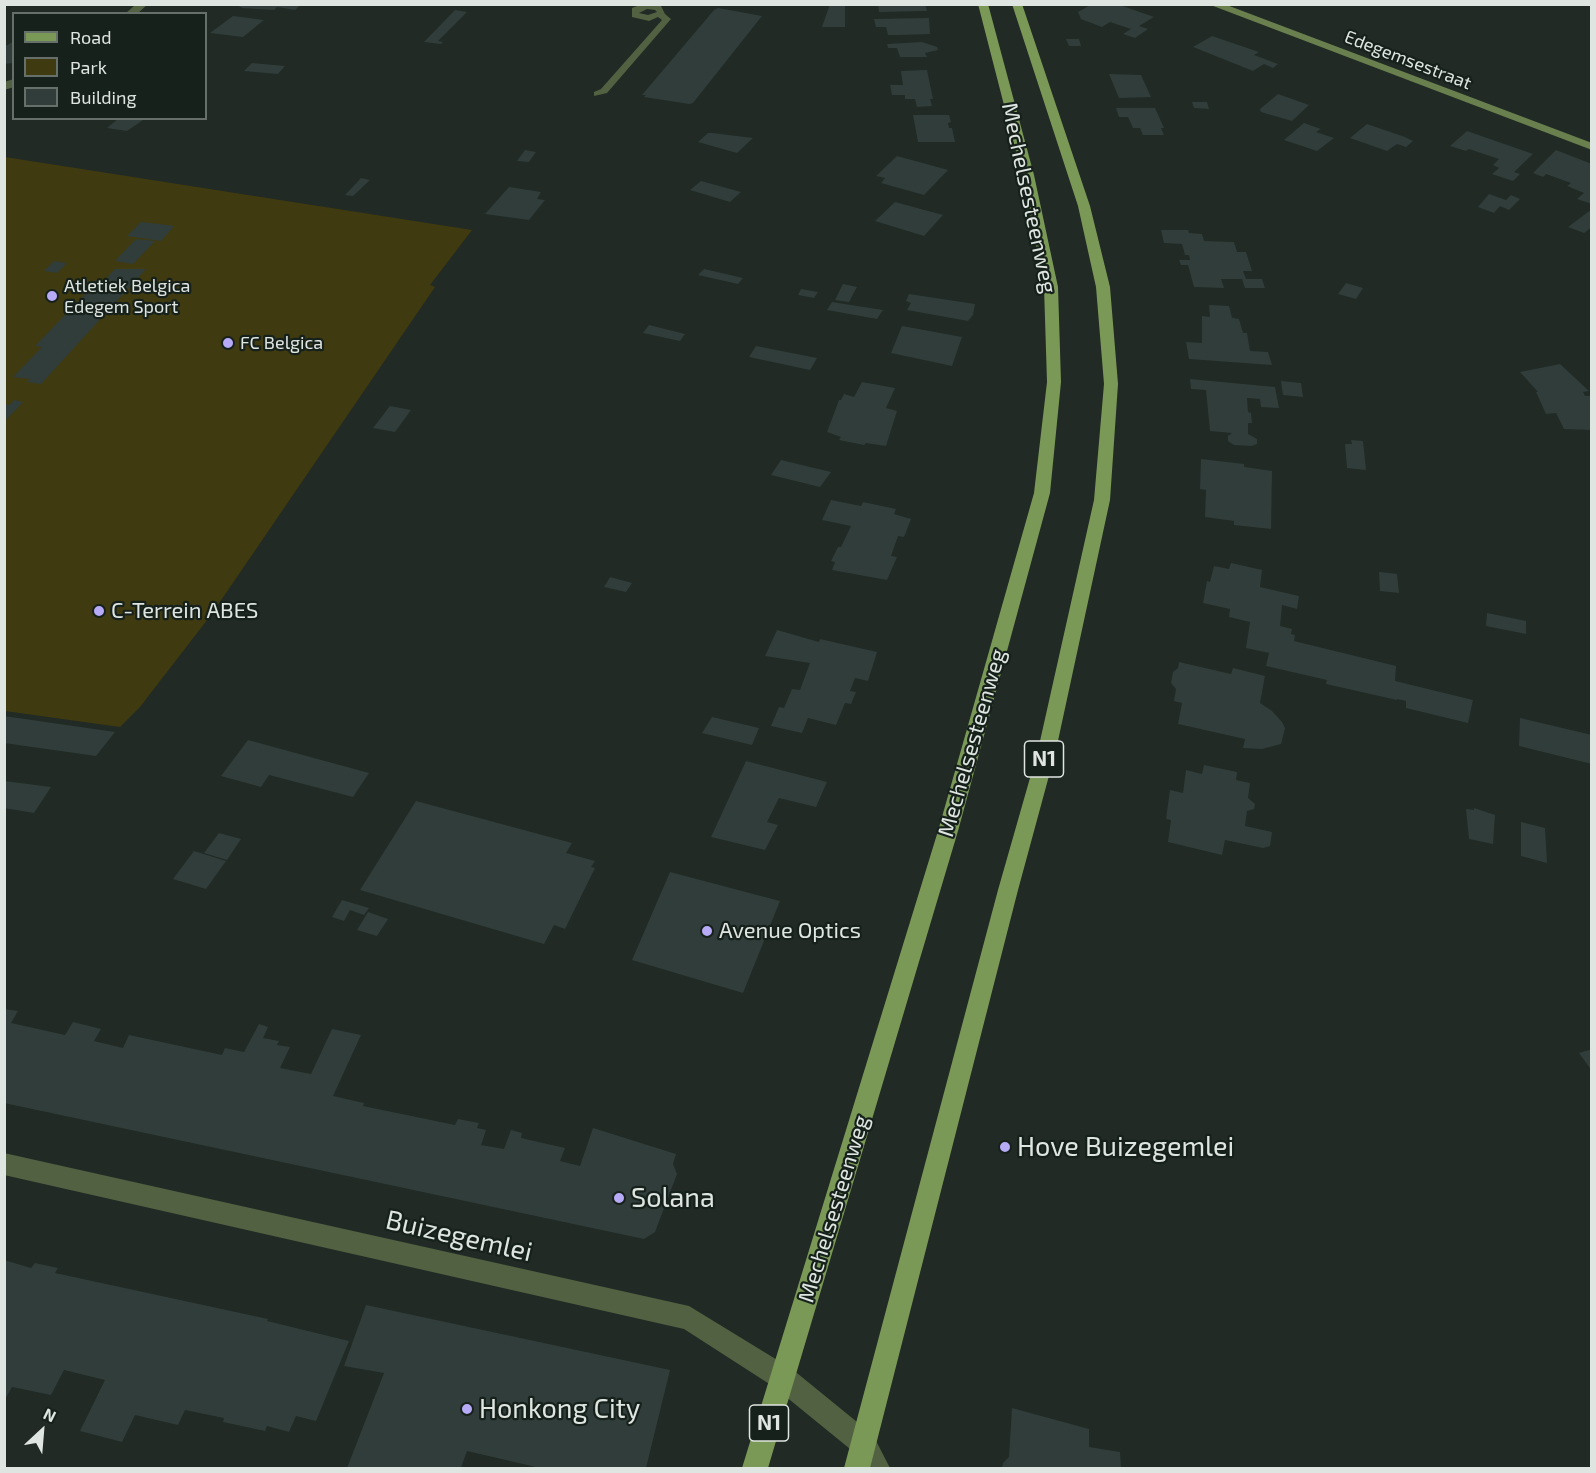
<!DOCTYPE html>
<html>
<head>
<meta charset="utf-8">
<style>
	body { margin:0 }
	#map { position:relative; width:1596px; height:1473px; overflow:hidden; background:#212a24; font-family:"Exo 2",sans-serif }
	canvas { display:block }
	.frame { position:absolute; inset:0; border:6px solid #dfe5e1; pointer-events:none }
	.legend { position:absolute; left:12px; top:12px; width:195px; height:108px; box-sizing:border-box; background:#17211b; border:2px solid #676f6a; margin:0; padding:8px 10px; list-style:none; font-size:18px; color:#dfe5e1 }
	.legend li { display:flex; align-items:center; gap:12px; height:30px }
	.legend b { width:30px; border:2px solid #676f6a }
	.north { position:absolute; left:12px; top:1401px; width:60px; height:60px; -webkit-text-stroke:4px #17211b; paint-order:stroke; rotate:26deg; font-size:16px; font-weight:700; line-height:24px; text-align:center; color:#dfe5e1 }
	.north::after { content:''; display:block; margin:auto; width:21px; height:27px; background:#dfe5e1; clip-path:polygon(50% 0,100% 100%,50% 72%,0 100%) }
</style>
</head>
<body>
<div id="map">
<canvas width="1596" height="1473"></canvas>
<div class="frame"></div>
<ul class="legend">
<li><b style="height:8px;background:#7a9957"></b>Road</li>
<li><b style="height:16px;background:#3f3a10"></b>Park</li>
<li><b style="height:16px;background:#303d3b"></b>Building</li>
</ul>
<div class="north">N</div>
</div>
<script>
const g = document.querySelector('canvas').getContext('2d');
g.lineJoin = 'round';
function paint(path, color) {
  g.fillStyle = color;
  g.fill(path, 'evenodd');
}
function strokePath(path, color, width, dash) {
  g.strokeStyle = color;
  g.lineWidth = width;
  g.lineCap = dash ? 'butt' : 'round';
  g.setLineDash(dash || []);
  g.stroke(path);
}
function drawText(font, color, halo, rows, align = 'center') {
  g.font = font + ' "Exo 2",sans-serif';
  g.lineWidth = 4.5;
  g.setLineDash([]);
  g.textBaseline = 'middle';
  g.strokeStyle = halo;
  g.fillStyle = color;
  for (const [text, x, y, turn = 0] of rows) {
    g.save();
    g.translate(x, y);
    g.rotate((+turn || 0) * Math.PI / 180);
    g.textAlign = isNaN(turn) ? turn : align;
    if (halo) g.strokeText(text, 0, 0);
    g.fillText(text, 0, 0);
    g.restore();
  }
}
paint(new Path2D(`
	M5 157 472 230 430 285 435 287 211 615 140 707 120 727 5 711Z`), '#3f3a10');
paint(new Path2D(`
	M242 4H301L295 10 277 7 274 10 241 8 242 7H239Z
	M830 4H845V27H822Z
	M878 4H925L927 11 879 12Z
	M1092 4H1117L1154 17 1139 26 1148 29 1135 38 1123 34 1131 29 1110 22 1102 27 1081 19 1078 12Z
	M718 8 762 16 693 103 689 104 644 97 646 95H642L714 10Z
	M455 10 467 12 438 41 443 42 441 44 424 42Z
	M233 16 264 20 243 37 210 33Z
	M929 18 930 34 900 35H888L886 27H876L874 19Z
	M1212 36 1259 52 1254 55 1278 64 1273 68 1264 64 1253 71 1193 47Z
	M1066 39H1079L1081 46H1069Z
	M14 41V63L4 64V47Z
	M922 42 937 47 938 50 925 53 927 57H900L897 48H888L887 44Z
	M252 63 285 66 278 74 244 71Z
	M927 70 933 99H930L932 106 917 107 915 99H905V95H892L890 85H903L901 71Z
	M1109 74 1141 75 1151 97 1119 98Z
	M1278 94 1309 105 1292 121 1261 112 1260 109Z
	M1192 102H1207L1209 109 1194 108Z
	M1116 108H1155L1164 128H1161L1164 135H1143L1140 128H1133L1128 117H1119Z
	M913 115H949L951 122 948 123 949 128H952L955 142H918Z
	M119 118H146L127 131 107 128Z
	M1304 123 1321 129 1316 132 1334 138 1317 151 1284 140Z
	M1367 124 1405 137 1413 141 1406 147 1397 144 1387 151 1350 138Z
	M1467 131 1533 154 1514 172 1520 174 1513 181 1492 174 1499 168 1493 165 1499 159 1469 149 1466 151 1450 146Z
	M708 133H712L753 138 737 153 698 142Z
	M525 150 536 152 529 162 517 161Z
	M1556 150 1592 164V204L1577 199 1584 193 1567 186 1571 183 1546 174 1543 177 1533 173Z
	M897 156 948 170 924 195 881 183 885 178 876 176Z
	M361 178 370 180 353 196 345 195Z
	M701 181 741 192 730 202 690 190Z
	M509 187 541 192 537 199 545 200 529 220 485 214Z
	M1489 194 1506 200 1511 195 1520 199 1509 210 1500 206 1494 213 1478 207Z
	M895 202 943 215 924 236 875 221Z
	M1592 209V227L1584 233 1568 227Z
	M141 222 159 224 174 226 161 241 127 236Z
	M1161 230H1188L1189 233 1202 234 1204 241 1234 242 1237 252H1246L1252 271H1243L1246 279H1262L1265 288H1245L1242 279H1221L1224 288 1194 287 1188 265H1181L1179 260H1190L1189 255H1185L1182 244 1164 243Z
	M136 239 155 241 133 264 115 261Z
	M54 261 67 263 57 273 44 271Z
	M115 269H146L41 384 27 382 30 379 13 377 42 347 35 346 86 293 91 294Z
	M704 269 743 278 738 284 698 275Z
	M1346 283 1363 288 1356 299 1338 294Z
	M843 284 857 287 849 302 835 300Z
	M801 289 818 292 814 298 798 295Z
	M909 294 975 304 973 315 968 321 907 310 911 303 906 301Z
	M832 302 883 310 877 319 827 310Z
	M1209 305 1229 306 1232 318 1239 319 1243 333H1247L1250 351 1268 352 1272 365 1189 359 1186 342 1202 343V316L1210 317Z
	M649 325 685 334 680 341 643 333Z
	M902 326 962 337 952 366 891 353Z
	M756 346 817 358 810 370 749 357Z
	M1560 364 1589 391 1583 392 1585 396H1592V430L1564 429 1556 413 1546 414 1536 392H1538L1520 372Z
	M1190 379 1275 387 1279 408 1261 407 1260 399 1247 398 1248 412 1251 413 1252 423H1248V434L1257 439V444L1252 446 1234 445 1228 441V436L1232 433 1210 431 1206 390 1191 389Z
	M1281 381 1301 383 1303 397 1283 395Z
	M862 382 895 388 886 408 897 411 886 446 866 443 864 445 839 440 841 437 827 432 839 400H841L844 394 854 397Z
	M14 400 23 402 4 422V404L10 405Z
	M390 406 411 410 395 432 373 428Z
	M1351 440 1363 441 1366 470 1347 468 1345 444H1352Z
	M1201 459 1244 464V467L1272 471 1271 529 1234 525V521L1205 517 1206 490 1200 489Z
	M781 460 831 472 820 487 771 475Z
	M831 500 861 506 863 502 896 509 894 514 911 519 904 537 898 536 891 556 897 557 887 580 832 570 835 562 831 561 838 547H841L851 526 822 520Z
	M1231 563 1262 570 1260 587 1299 596 1297 609 1282 605 1280 626 1292 629 1291 634 1295 635 1294 641 1396 666 1395 681 1473 700 1468 723 1406 708V701L1397 699V700L1326 684 1327 680 1266 666 1269 653 1246 648 1250 622 1229 617 1230 609 1203 603 1207 581 1210 582 1214 566 1229 569Z
	M1379 572 1397 574 1399 593 1380 591Z
	M610 577 632 583 626 592 604 587Z
	M1487 613 1526 621V634L1486 626Z
	M777 630 819 642 820 639 877 652 868 681 855 678 850 691 856 692 851 704 845 703 836 725 808 718 802 733 771 726 779 707 784 708 792 689 800 690 810 663 765 656Z
	M1179 662 1231 674 1233 668 1265 676 1260 703 1272 711 1282 722 1285 728 1281 744 1262 749 1243 748 1245 739 1178 724 1182 703 1174 701 1176 689 1171 683 1173 672 1178 668Z
	M4 716 115 732 96 756 4 743Z
	M712 717 759 728 752 745 702 733Z
	M1520 718 1592 735V764L1519 746Z
	M248 740 369 773 353 797 269 775 261 787 221 776Z
	M746 761 827 782 816 807 779 798 767 822 778 825 765 850 711 837Z
	M1204 765 1237 772 1236 780 1250 783 1248 798 1255 804 1254 809 1247 811 1245 826 1272 832 1270 846 1263 848 1225 840 1222 855 1168 842 1171 820 1166 819 1170 790 1183 793 1186 770 1202 774Z
	M4 781 51 787 34 813 4 808Z
	M416 801 572 843 566 853 595 861 591 867 595 868 565 929 554 925 544 944 360 890Z
	M1474 808 1495 815 1493 844 1469 839 1466 809 1474 810Z
	M1521 822 1545 828 1547 863 1521 856Z
	M219 833 241 839 227 860 204 853Z
	M194 851 226 861 206 889 173 879Z
	M670 872 780 901 743 993 632 960Z
	M342 900 369 908 364 915 350 910 344 921 332 917Z
	M368 912 388 919 377 936 357 930Z
	M4 1009 18 1011 11 1023 65 1035 73 1022 101 1029 94 1041 123 1048 129 1035 222 1055 225 1048 244 1052 259 1024 268 1027 263 1038 279 1041 277 1045 290 1047 280 1068 311 1074 332 1029 361 1035 333 1096 364 1103 363 1106 455 1125 458 1119 479 1123 477 1128 486 1130 481 1145 504 1149 511 1130 522 1133 521 1138 565 1148 560 1161 580 1166 593 1128 676 1154 673 1164 677 1174 655 1232 644 1239 4 1103Z
	M1592 1049V1071L1579 1053Z
	M4 1260 31 1268 35 1263 58 1268 55 1273 69 1276 268 1319 267 1321 349 1341 316 1421 296 1416 289 1432 267 1426 265 1431 223 1422 224 1418 185 1410 178 1425 135 1415 122 1442 80 1431 105 1380 64 1370 51 1395 12 1387 4 1401Z
	M366 1305 670 1370 646 1468H540L467 1451 461 1468H347L384 1373 344 1366Z
	M1012 1408 1089 1429V1447L1120 1452 1121 1468H1002L1003 1463 1009 1457Z`), '#303d3b');
paint(new Path2D(`
	M642 4 661 6 665 14 671 19 607 93 594 96V92L601 89 662 20 658 17 649 21 632 17V8ZM647 9 655 10 657 12 648 15 639 13Z`), '#526141');
paint(new Path2D(`
	M136 4H148L137 14H125Z
	M14 79V87L4 90V82Z
	M4 1153 689 1306 792 1369 873 1435 890 1468H863L855 1453 774 1387 684 1329 4 1175Z`), '#526141');
paint(new Path2D(`
	M1208 4H1224L1592 143V150Z`), '#69804e');
paint(new Path2D(`
	M978 4H988L1034 175 1058 287 1061 382 1050 493 958 831 768 1468H742L938 831 1034 493 1047 382 1044 287 1022 175Z
	M1012 4H1022L1090 206 1110 287 1118 384 1110 500 1056 750 1018 890 870 1468H844L998 890 1038 750 1094 500 1104 384 1096 287 1078 206Z`), '#7a9957');
for (const [x, y, r, color] of [
	[52,296,6,"#b7abf8"],
	[228,343,6,"#b7abf8"],
	[99,611,6,"#b7abf8"],
	[707,931,6,"#b7abf8"],
	[1005,1147,6,"#b7abf8"],
	[619,1198,6,"#b7abf8"],
	[467,1409,6,"#b7abf8"]
]) {
  const dot = new Path2D();
  dot.arc(x, y, r, 0, 2 * Math.PI);
  g.fillStyle = color;
  g.fill(dot);
  strokePath(dot, '#17211b', 2);
}
drawText('18px', '#dfe5e1', '#17211b', [
	["Edegemsestraat",1408,60,21]
]);
drawText('18px', '#dfe5e1', '#17211b', [
	["Atletiek Belgica",64,286],
	["Edegem Sport",64,307],
	["FC Belgica",240,343]
], 'left');
for (const [x, y, w] of [
	[1044,759,39],
	[769,1423,39]
]) {
  const box = new Path2D();
  box.roundRect(x - w / 2, y - 18, w, 36, 4.5);
  g.fillStyle = '#17211b';
  g.fill(box);
  strokePath(box, '#dfe5e1', 1.5);
}
drawText('bold 21px', '#dfe5e1', null, [
	["N1",1044,759],
	["N1",769,1423]
]);
drawText('22px', '#dfe5e1', '#17211b', [
	["Mechelsesteenweg",1029,198,78],
	["Mechelsesteenweg",972,743,-74],
	["Mechelsesteenweg",834,1209,-73]
]);
drawText('22px', '#dfe5e1', '#17211b', [
	["C-Terrein ABES",111,611],
	["Avenue Optics",719,931]
], 'left');
drawText('27px', '#dfe5e1', '#17211b', [
	["Hove Buizegemlei",1017,1147],
	["Solana",631,1198],
	["Honkong City",479,1409]
], 'left');
drawText('27px', '#dfe5e1', '#17211b', [
	["Buizegemlei",459,1236,13]
]);
</script>
</body>
</html>
